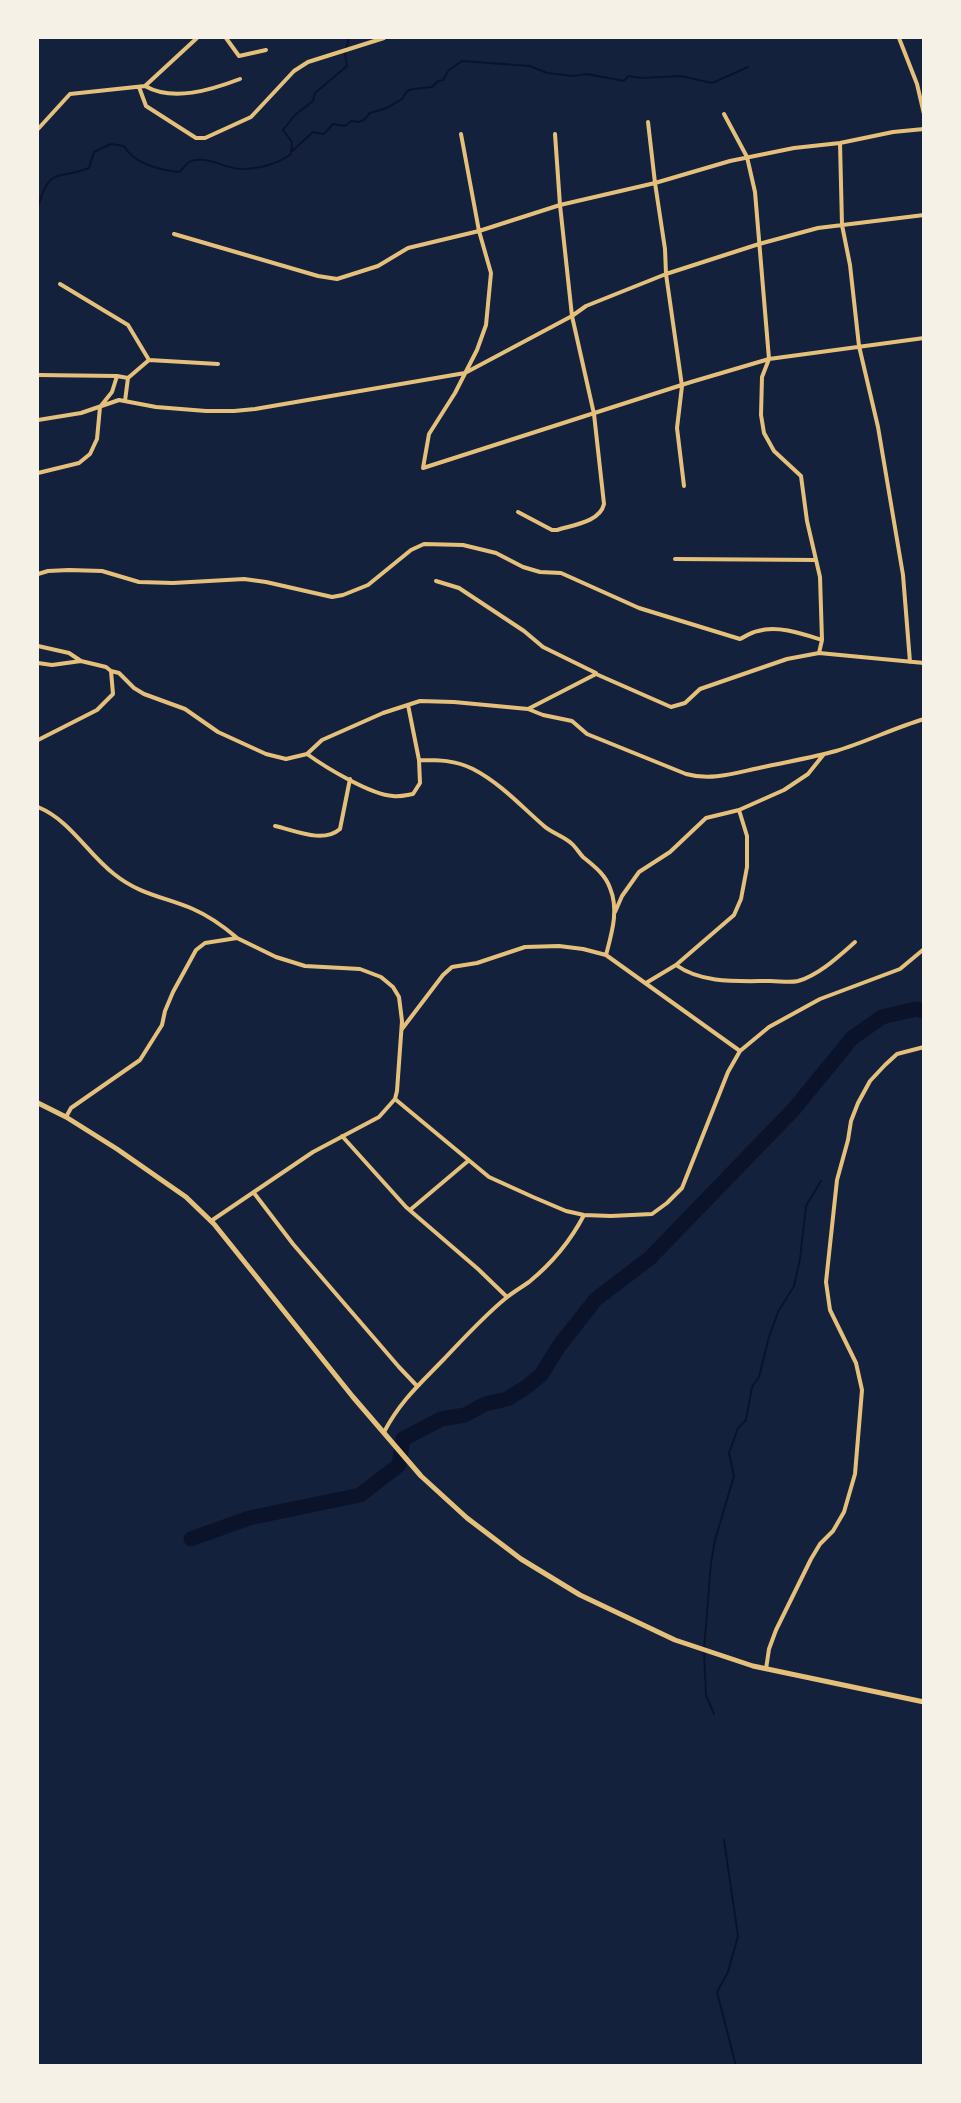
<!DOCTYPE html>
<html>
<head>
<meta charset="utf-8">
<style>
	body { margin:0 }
	#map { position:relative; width:961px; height:2103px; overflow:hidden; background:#14213d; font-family:Lato,sans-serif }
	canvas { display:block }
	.frame { position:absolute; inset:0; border:39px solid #f6f1e7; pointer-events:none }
</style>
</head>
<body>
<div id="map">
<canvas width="961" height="2103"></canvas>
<div class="frame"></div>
</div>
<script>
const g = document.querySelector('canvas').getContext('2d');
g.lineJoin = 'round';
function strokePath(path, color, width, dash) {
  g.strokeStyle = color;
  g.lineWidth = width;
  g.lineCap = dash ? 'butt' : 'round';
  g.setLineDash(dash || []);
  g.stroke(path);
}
strokePath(new Path2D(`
	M292 151 313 132 324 134 333 124 345 126 351 121 359 122 365 119 370 113 387 108 402 99 407 91 413 89 432 87 438 81 443 80 449 70 462 61 530 66 547 73 573 76 587 74 624 81 628 76 641 78 681 76 712 83 748 67
	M38 207C50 166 55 181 89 168L94 152 111 144 124 146C134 164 161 170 179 172 182 170 186 164 189 162 204 154 226 169 241 169 258 169 278 164 291 154L292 142 283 130 295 115 313 101 315 93 347 66 345 53 349 38
	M714 1714 706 1695 704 1650 711 1563 715 1540 734 1476 729 1453 738 1428 746 1420 752 1387 759 1377 769 1337 778 1312 794 1286 800 1259 806 1206 821 1181
	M724 1840 738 1936 728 1972 717 1992 736 2066`), '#0b132b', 2);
strokePath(new Path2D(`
	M191 1539 249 1518 360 1495 399 1465 403 1439 441 1419 465 1415 485 1404 507 1399 525 1388 541 1375 559 1346 596 1299 650 1258 794 1109 852 1038 882 1017 916 1009 924 1011`), '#0b132b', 15);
strokePath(new Path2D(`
	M226 38 239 56 266 50
	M899 38 917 84 924 114
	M145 86C173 102 211 90 240 79
	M139 87 146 106 196 138H205L251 117 294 71 308 62 384 38
	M724 114 747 157 755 192 769 359 762 377 761 415 764 433 774 451 801 476 807 521 820 577 822 640 819 653
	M648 122 655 183 665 249 666 274 682 386 677 428 684 486
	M38 129 70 94 145 86 197 38
	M461 134 479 231 491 273 486 325 477 350 455 393 429 434 423 468 691 382 769 359 924 338
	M840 143 842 225 850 265 859 346 878 427 903 575 910 662
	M174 234 318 276 337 279 378 266 408 248 479 231 560 205 655 183 730 161 794 148 840 143 893 132 924 129
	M149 360 218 364
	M38 375 117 376
	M125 401 128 378
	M38 420 81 413 119 400 156 407 206 411H234L255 409 465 373 572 316 586 306 666 274 759 244 818 228 924 215
	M38 473 79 463 90 454 97 439 100 407 112 392 117 376 128 378 149 360 128 325 60 284
	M518 512 552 530H557C573 525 600 522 604 504L594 414 572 316 560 205 555 134
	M675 559 816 560
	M38 574 48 571 69 570 102 571 139 582 173 583 244 579 266 582 332 597 343 595 368 585 411 550 424 544 463 545 496 553 523 567 540 572 561 573 639 608 740 639C746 636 752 632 758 631 778 625 803 634 822 640
	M436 581 459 588 524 631 543 647 596 673
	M38 646 69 653 81 661
	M38 663 52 665 81 661 106 667 111 671 119 673 134 688 144 694 185 709 218 732 266 754 286 759 307 754 322 740 383 713 420 701 454 702 528 709 543 715 572 721 587 734 686 774C711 781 735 773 759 768 785 762 811 758 836 751 866 742 894 728 924 719
	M408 705 419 760C439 760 455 760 473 769 500 783 521 806 544 826 552 833 563 836 571 843 576 847 579 853 583 857 594 866 605 874 610 888 619 910 612 932 606 955L740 1051
	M528 709 596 674 671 707 685 703 700 689 787 659 819 653 924 663
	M38 740 97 710 113 694 111 671
	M307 754C325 767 371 795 393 796 400 797 407 795 413 794L420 783 419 760
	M38 807C71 821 86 852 114 874 140 895 165 897 193 909 209 916 223 926 236 937
	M275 826C294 830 323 844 340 829L350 779
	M615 912 622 896 639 872 670 852 706 818 739 810 784 790 808 774 824 754
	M676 965 734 915 741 899 747 867V836L739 810
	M646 983 676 965C702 984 739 981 770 981 779 981 790 983 798 981 819 975 839 956 855 942
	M402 1029 443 975 452 967 477 963 525 947 559 946 583 949 606 955
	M395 1099 489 1177 533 1197 566 1211 584 1215 611 1216 652 1214 667 1203 682 1188 728 1072 740 1051 769 1027 820 999 900 969 924 949
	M66 1117 71 1108 140 1060 162 1025 165 1011 173 992 196 950 205 943 237 938 276 957 305 966 360 969 381 977 393 987 399 997 402 1021 397 1091 395 1099 379 1117 313 1152 211 1221
	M342 1136 406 1207 478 1269 507 1297
	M254 1193 293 1244 399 1367 417 1386
	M410 1210 468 1161
	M384 1432C401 1400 420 1384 444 1359 464 1338 484 1316 506 1298 513 1292 522 1287 529 1282 551 1264 571 1240 584 1215
	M766 1669 769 1649 776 1630 811 1559 820 1544 833 1531 844 1512 855 1474 862 1390 856 1363 830 1310 826 1282 837 1180 848 1140 851 1121 858 1103 870 1081 885 1065 897 1054 924 1047`), '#e5c07b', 4);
strokePath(new Path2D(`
	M38 1103 66 1117 117 1149 186 1197 214 1224 353 1397 421 1476 467 1518 521 1559 580 1595 675 1640 753 1666 924 1702`), '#e5c07b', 5);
</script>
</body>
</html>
